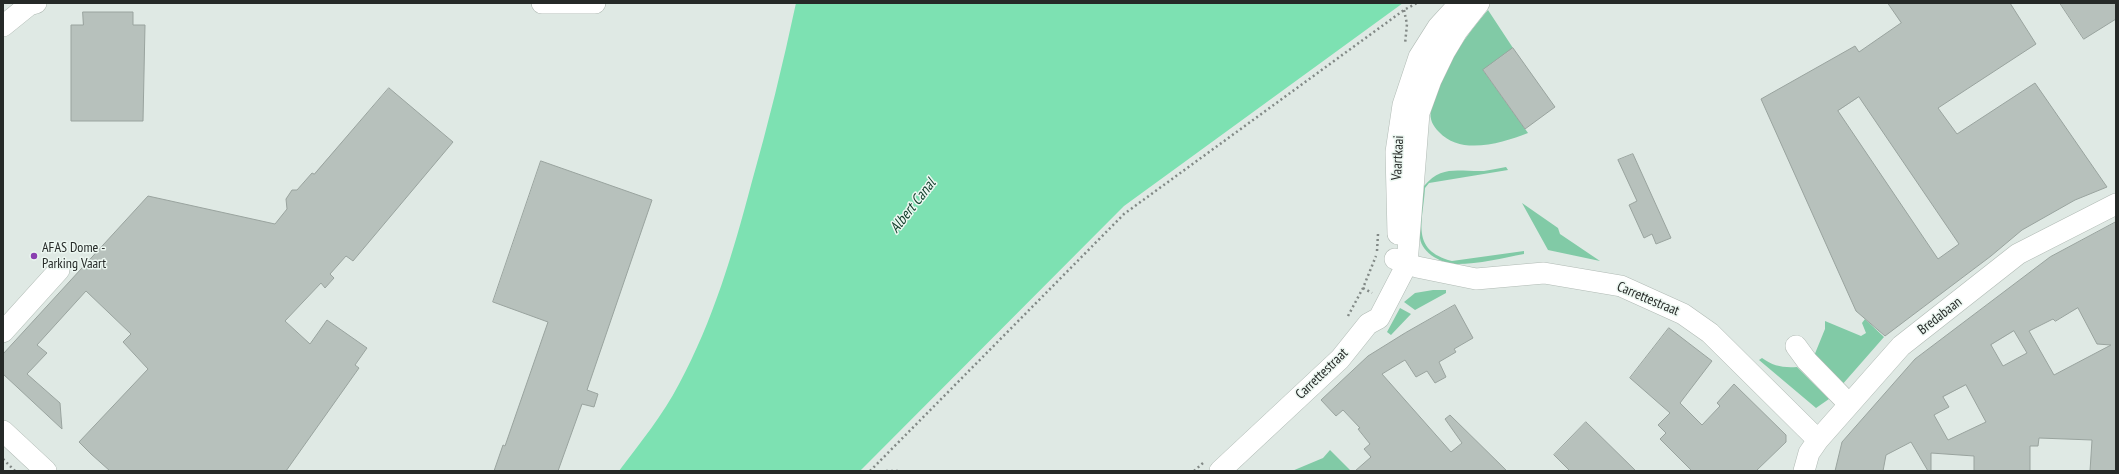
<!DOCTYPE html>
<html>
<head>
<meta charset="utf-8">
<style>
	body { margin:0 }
	#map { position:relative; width:2119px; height:474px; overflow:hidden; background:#dfe9e4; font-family:"PT Sans Narrow",sans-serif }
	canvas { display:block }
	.frame { position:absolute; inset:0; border:4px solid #252927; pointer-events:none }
</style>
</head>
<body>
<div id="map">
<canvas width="2119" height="474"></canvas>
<div class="frame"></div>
</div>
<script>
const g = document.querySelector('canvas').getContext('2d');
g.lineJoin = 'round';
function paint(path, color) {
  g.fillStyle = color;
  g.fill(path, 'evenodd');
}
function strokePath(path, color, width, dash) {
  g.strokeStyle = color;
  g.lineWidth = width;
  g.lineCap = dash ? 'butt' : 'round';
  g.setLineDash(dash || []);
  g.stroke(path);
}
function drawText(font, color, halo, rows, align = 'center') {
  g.font = font + ' "PT Sans Narrow",sans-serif';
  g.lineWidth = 3;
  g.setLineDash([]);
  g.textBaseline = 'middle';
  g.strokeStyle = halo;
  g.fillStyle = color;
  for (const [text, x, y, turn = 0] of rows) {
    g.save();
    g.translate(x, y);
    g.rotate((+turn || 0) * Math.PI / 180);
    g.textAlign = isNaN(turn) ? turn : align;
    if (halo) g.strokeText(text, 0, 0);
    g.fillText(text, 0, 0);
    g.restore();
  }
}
paint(new Path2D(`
	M1488 10 1513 48 1483 70 1528 133C1502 143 1461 156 1439 132 1433 126 1429 119 1431 110 1435 78 1467 34 1488 10Z
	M1506 167 1508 170 1429 183 1425 188C1423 222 1410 250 1452 261L1524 251V254C1503 258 1479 264 1457 264 1443 264 1422 254 1420 238 1418 222 1422 202 1424 186 1442 164 1460 172 1484 171 1492 170 1499 168 1506 167Z
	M1522 203 1558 228 1560 234 1600 261 1548 250Z
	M1433 290H1446V293L1415 310 1404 302 1415 293Z
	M1400 308 1411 314 1391 335 1387 332Z
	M1865 319 1884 337 1841 386 1814 356 1825 329V321L1861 336 1866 333 1862 323Z
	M1762 358C1773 366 1783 368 1797 367L1829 399 1816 408 1759 360Z
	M1330 450 1351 471H1292L1323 458Z`), '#81caa6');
paint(new Path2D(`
	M796 3H1403L1124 206 860 471H619C640 443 663 415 679 384 713 321 733 253 751 185 768 125 783 64 796 3Z`), '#7de1b2');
const building = new Path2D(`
	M1888 3H2010L2036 44 1938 108 1957 134 2035 83 2107 187 2075 200 2022 230 1991 256 1885 336 1856 311 1761 99 1855 46 1859 52 1901 23ZM1859 97 1959 244 1938 259 1838 111Z
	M2060 3H2116V19L2084 39Z
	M83 12H133V25H145L143 121H71V25H83Z
	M1513 48 1555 107 1525 129 1483 70Z
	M389 88 453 142 353 261 346 256 330 274 334 278 325 288 321 283 285 321 310 344 327 320 367 348 355 365 359 368 286 471H110L91 454 79 442 148 369 123 342 131 334 86 291 37 345 47 353 27 374 60 403 62 429 3 374V354L148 196 275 224 287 209 286 199 292 190H297L312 173 314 174Z
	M1633 154 1671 238 1656 244 1652 234 1644 238 1629 205 1637 201 1618 160Z
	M541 161 652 200 587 390 598 394 594 407 582 404 558 471H494L503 445 505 446 548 322 493 302Z
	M2116 222V471H2090L2092 440 2039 438 2038 446H2030V471H1974V456L1931 453V471H1928L1911 442 1886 455 1883 471H1835L1842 442 1915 359 2050 257ZM2078 308 2097 344 2111 345 2054 375 2029 331 2053 319 2055 321ZM2014 331 2027 353 2003 366 1991 345ZM1966 385 1986 422 1948 440 1934 415 1949 407 1943 397Z
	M1455 305 1473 338 1454 349 1456 352 1439 362 1446 377 1435 383 1427 371 1416 377 1405 360 1382 374 1451 452 1462 443 1445 419 1450 415 1507 471H1355L1371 457 1364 449 1370 444 1358 429 1360 428 1343 410 1336 416 1321 400 1368 356 1405 333Z
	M1669 328 1712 361 1680 403 1702 425 1720 406 1717 403 1734 384 1786 435V442L1756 471H1692L1660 439 1666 433 1658 425 1670 413 1630 378Z
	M1586 422 1636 471H1570L1554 455Z`);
paint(building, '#b7c1bc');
strokePath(building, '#99a39e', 1);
const minor = new Path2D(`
	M542 3H595
	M3 26 29 5 36 3
	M1398 234 1396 152 1403 105 1419 57 1438 27 1460 3
	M1395 259 1417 267 1476 279 1544 273 1621 286 1683 314 1710 333 1818 440
	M3 332 59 270
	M1796 346 1807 361 1849 404
	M3 431 46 471
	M1220 471 1340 359 1368 324 1379 318 1407 264 1419 113 1431 80 1445 51 1457 31 1479 3
	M1804 471 1809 453 1818 440 1901 346 2018 254 2116 204`);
strokePath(minor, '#b0bab4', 22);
strokePath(new Path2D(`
	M1404 10 1407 24 1405 44
	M1377 251 1378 234
	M1363 288 1372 293
	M1348 316 1363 288 1376 256
	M3 459 15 471
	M870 471 1124 214 1404 10 1417 3
	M886 471H898
	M1194 471 1203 463`), '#828986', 2.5, [2, 3]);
strokePath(minor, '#fff', 21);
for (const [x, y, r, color] of [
	[34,256,4,"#8a3fb0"]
]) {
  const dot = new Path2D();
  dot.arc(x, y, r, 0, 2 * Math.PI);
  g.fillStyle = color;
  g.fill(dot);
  strokePath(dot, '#ecf7f1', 1.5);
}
drawText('14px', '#252927', '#ecf7f1', [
	["Vaartkaai",1398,158,-87],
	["Carrettestraat",1648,299,23],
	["Bredabaan",1940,316,-38],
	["Carrettestraat",1322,374,-44]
]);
drawText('14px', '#252927', '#ecf7f1', [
	["AFAS Dome -",42,248],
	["Parking Vaart",42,264]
], 'left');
drawText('italic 15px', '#14402d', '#ecf7f1', [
	["Albert Canal",913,206,-52]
]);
</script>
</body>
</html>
